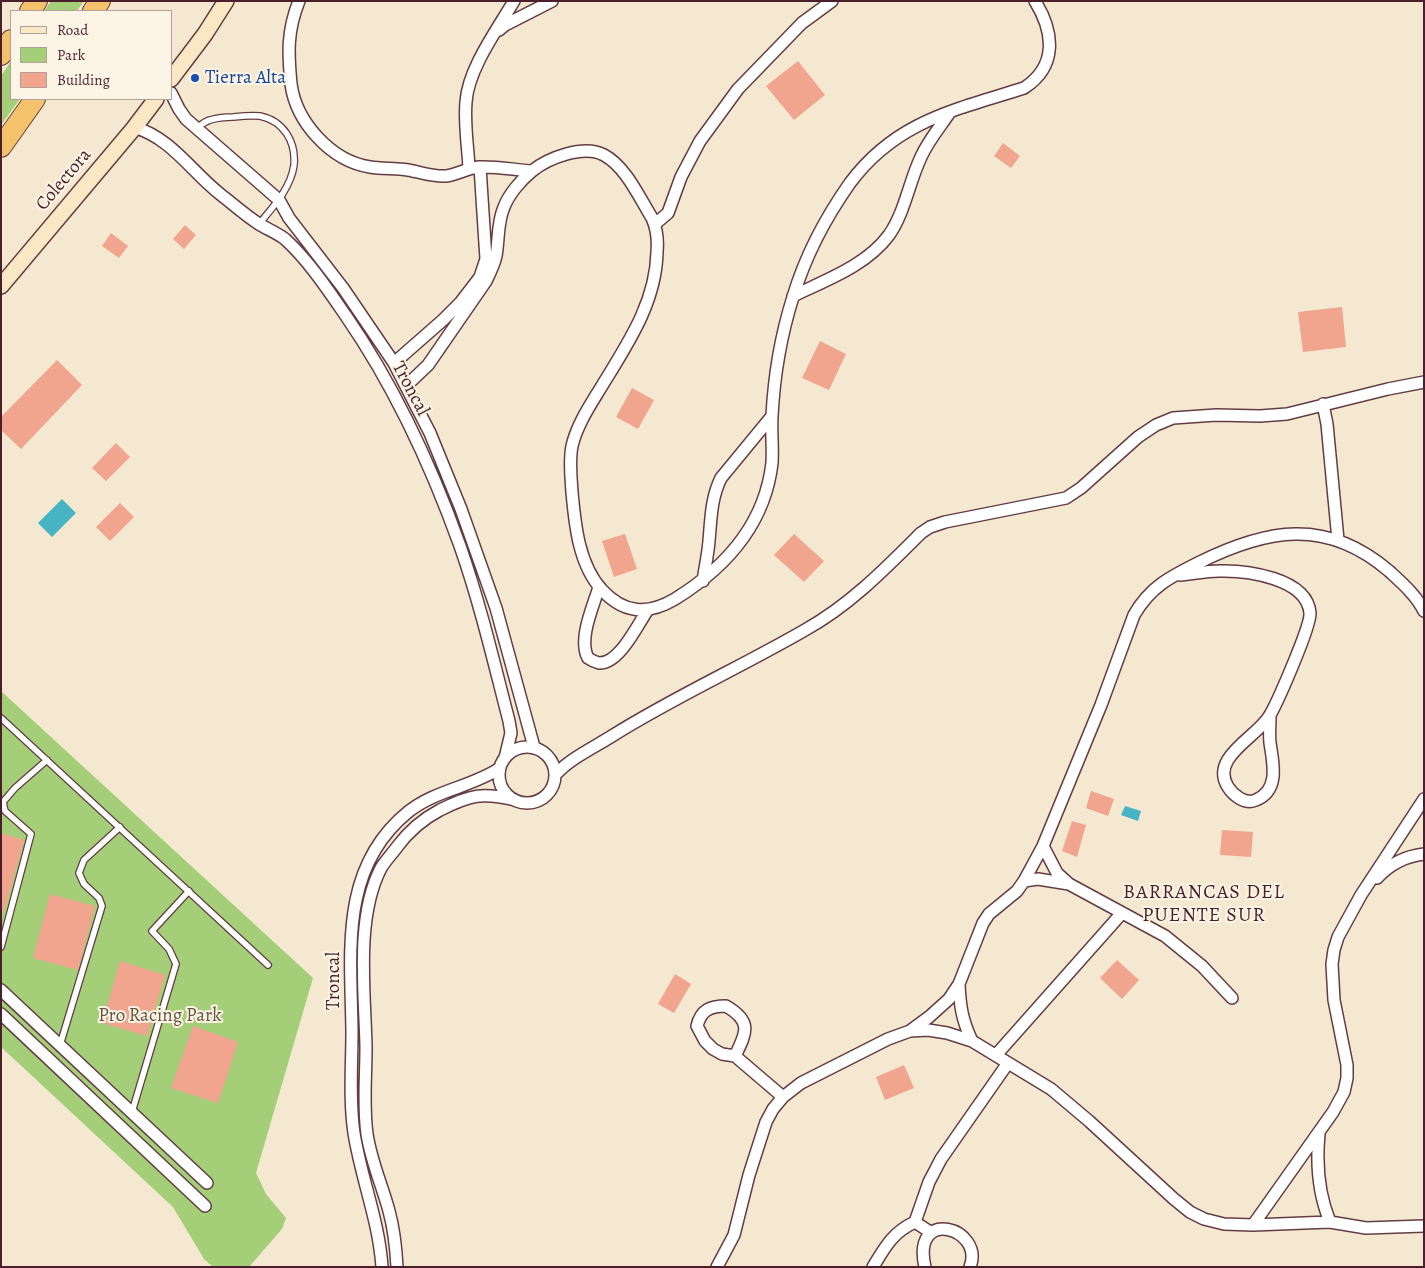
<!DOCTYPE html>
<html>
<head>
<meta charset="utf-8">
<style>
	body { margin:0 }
	#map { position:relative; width:1425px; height:1268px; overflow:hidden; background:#f4e9d0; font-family:Alegreya,serif }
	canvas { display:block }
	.frame { position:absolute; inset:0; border:2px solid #4a1f2b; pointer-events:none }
	.legend { position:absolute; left:10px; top:10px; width:162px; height:90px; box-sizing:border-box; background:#fcf5e5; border:1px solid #b59f9b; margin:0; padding:6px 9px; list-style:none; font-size:15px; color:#4a1f2b }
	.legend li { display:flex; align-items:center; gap:10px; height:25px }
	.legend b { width:25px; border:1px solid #b59f9b }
</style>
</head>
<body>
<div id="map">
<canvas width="1425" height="1268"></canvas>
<div class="frame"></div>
<ul class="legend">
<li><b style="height:6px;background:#fae7c3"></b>Road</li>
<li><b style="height:14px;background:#a5ce79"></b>Park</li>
<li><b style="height:14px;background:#f1a48e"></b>Building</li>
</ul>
</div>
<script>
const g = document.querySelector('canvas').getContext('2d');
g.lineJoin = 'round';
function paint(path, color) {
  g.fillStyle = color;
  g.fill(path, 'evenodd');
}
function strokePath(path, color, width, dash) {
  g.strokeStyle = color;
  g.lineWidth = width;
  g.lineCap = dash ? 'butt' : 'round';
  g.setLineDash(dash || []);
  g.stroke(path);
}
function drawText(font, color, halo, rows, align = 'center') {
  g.font = font + ' Alegreya,serif';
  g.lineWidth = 4;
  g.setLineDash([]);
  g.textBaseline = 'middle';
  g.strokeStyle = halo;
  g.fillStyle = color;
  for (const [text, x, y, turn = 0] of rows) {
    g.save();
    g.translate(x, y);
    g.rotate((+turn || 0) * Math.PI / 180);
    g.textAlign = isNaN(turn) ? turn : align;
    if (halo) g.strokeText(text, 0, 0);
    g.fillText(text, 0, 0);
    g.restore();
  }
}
paint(new Path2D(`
	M51 1H84L77 11H44Z
	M11 61V99H20L1 125V76Z
	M1 691 313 978 256 1173 266 1194 286 1218 282 1229 249 1267H213L204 1259 173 1207 1 1047Z`), '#a5ce79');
paint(new Path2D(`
	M62 499 76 513 52 537 38 523Z
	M1125 806 1141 811 1138 821 1121 815Z`), '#47b4c3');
paint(new Path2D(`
	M798 61 825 95 794 120 766 86Z
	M1003 143 1020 156 1011 168 994 156Z
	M185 225 196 235 184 249 173 239Z
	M111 233 128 246 119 258 102 246Z
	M1342 307 1346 347 1303 352 1298 312Z
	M820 341 846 354 829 390 802 378Z
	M57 360 82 385 21 449 1 430V417Z
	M632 388 654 400 638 429 616 417Z
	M116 443 130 457 106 481 92 468Z
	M120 503 134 517 110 541 96 527Z
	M625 534 637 569 614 577 602 541Z
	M794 534 824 561 804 582 774 555Z
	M1091 791 1114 799 1108 816 1086 808Z
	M1072 821 1086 825 1077 857 1062 851Z
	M1222 830 1253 832 1251 857 1220 855Z
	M1 833 24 840 4 912 1 911Z
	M50 894 95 906 78 970 33 958Z
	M1117 960 1139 980 1122 999 1100 978Z
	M120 961 165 975 147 1036 102 1023Z
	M675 974 691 984 674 1013 658 1004Z
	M193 1026 238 1042 218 1103 171 1088Z
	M904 1065 914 1088 885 1100 876 1077Z`), '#f1a48e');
const lane = new Path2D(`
	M197 127C201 125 206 121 210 120 217 118 226 117 233 117 242 116 252 115 260 116 284 121 296 142 294 165 291 188 273 207 259 224
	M1 718 268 965
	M1 947 31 834 5 811 3 802 15 788 47 760
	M60 1045 102 906 99 898 84 884 79 873 84 860 120 827
	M132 1112 176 964 169 949 152 931 189 891`);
const street = new Path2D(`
	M299 1C287 31 288 53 291 84 296 122 331 161 370 167 382 169 395 168 408 170 420 172 433 177 446 176 457 175 467 168 479 167 496 166 515 170 532 171
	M499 30 505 25 552 1
	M171 93 179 109 186 119 279 200 289 218 343 288 394 363 430 433 461 509 496 608 534 747
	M134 127C171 138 191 171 220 194 233 204 245 215 259 224 267 229 277 233 285 239 309 261 328 290 346 316 395 387 431 465 460 546 480 603 494 663 509 721L511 733 505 758
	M469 168C468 147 464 124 466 102 468 69 497 30 514 1
	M655 224 668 213 681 177 700 141 738 89 802 23 832 1
	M793 296C826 280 866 266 889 235 905 212 909 182 921 157 928 141 940 127 950 112
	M394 363 443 320 460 303 480 277 486 259 480 167
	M407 385 428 365 486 281C490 273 494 265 496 256 499 240 497 223 504 207 509 194 521 180 532 171 548 158 584 144 604 155 626 167 639 197 652 218 657 229 658 241 657 252 656 304 626 346 600 389 589 407 577 425 572 446 569 461 571 477 572 492 575 526 579 565 602 590 624 614 648 615 675 599 725 568 765 524 772 463 773 447 771 432 772 416 774 377 781 335 793 297 805 257 826 217 850 183 896 121 955 110 1024 88 1058 66 1054 32 1035 1
	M1323 404 1327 424 1338 540
	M1180 575C1193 574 1206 571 1218 571 1246 570 1307 578 1310 613 1311 626 1278 701 1270 715 1258 737 1209 757 1228 787 1233 795 1245 805 1256 800 1280 790 1273 763 1270 743 1269 734 1270 725 1270 716
	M703 581C705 567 708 554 709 541 711 519 711 498 721 478L772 416
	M599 587C593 607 578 639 588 658 591 660 595 662 599 663 619 664 637 626 647 611
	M499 775a28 28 0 1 1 56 0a28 28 0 1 1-56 0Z
	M556 774C571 758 593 748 612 736 674 697 741 667 805 630 850 605 885 569 921 533L930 527 945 522 1066 498 1081 488 1138 437 1156 425 1173 418 1216 415 1260 416 1287 414 1388 389 1424 382
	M1043 846 1057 873 1069 884
	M1377 878C1389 865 1406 856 1424 854
	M1024 881 1038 879 1069 884 1165 936 1202 966 1232 998
	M959 984C960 1006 962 1020 972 1041
	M1 990 207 1183
	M1 1014 205 1206
	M910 1031 928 1030 947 1033 972 1041 1051 1089 1089 1121 1174 1199 1190 1212 1204 1219 1224 1224 1253 1225 1330 1222 1366 1228 1424 1226
	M996 1055 1122 913
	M735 1056C747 1032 752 1021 726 1006 710 1006 701 1010 697 1026L705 1041 713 1049 722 1054 735 1056 783 1097
	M1319 1134C1316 1165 1318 1193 1330 1222
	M915 1222 929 1182 941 1159 1008 1063
	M1253 1225 1333 1112 1344 1092 1347 1078V1065L1334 1000 1332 964 1334 950 1338 937 1361 895 1424 799
	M382 1267C379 1221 361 1178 354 1133 349 1100 352 1064 352 1031 351 952 339 868 408 812 435 790 472 787 500 768
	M397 1267C396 1248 394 1229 389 1211 382 1185 371 1161 367 1134 363 1105 366 1077 366 1047 365 993 355 918 381 868 385 861 392 854 397 847 408 832 423 819 440 810 470 795 482 792 515 800
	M717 1267 734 1235 749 1175 766 1122 773 1109 783 1097 801 1083 888 1039 910 1031 929 1017 949 999 959 984 983 923 989 914 1017 891 1024 881 1043 846 1101 705 1134 615C1150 587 1170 577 1198 563 1266 529 1326 517 1389 571 1402 583 1416 595 1424 611
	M873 1267C885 1247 893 1232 915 1222L930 1232
	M925 1267C911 1206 985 1228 970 1267`);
const secondary = new Path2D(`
	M171 79 205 34 226 1
	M1 286 134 128 156 99`);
const highway = new Path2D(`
	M30 11 37 1
	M93 11 100 1
	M1 55 11 40
	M1 147 35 99`);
strokePath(lane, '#643d44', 8);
strokePath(street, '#643d44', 14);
strokePath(secondary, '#643d44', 18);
strokePath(highway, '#643d44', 22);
strokePath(lane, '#fff', 5.5);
strokePath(street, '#fff', 11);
strokePath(secondary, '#fae7c3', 15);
strokePath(highway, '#f3c26a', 20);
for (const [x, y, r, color] of [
	[195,78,5,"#1a4fb4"]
]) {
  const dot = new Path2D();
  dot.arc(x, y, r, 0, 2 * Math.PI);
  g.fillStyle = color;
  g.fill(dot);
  strokePath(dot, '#fcf5e5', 2);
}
drawText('19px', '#164399', '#fcf5e5', [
	["Tierra Alta",205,78]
], 'left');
drawText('19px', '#4a1f2b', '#fcf5e5', [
	["Colectora",64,180,-50],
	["Troncal",410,389,62],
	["Troncal",334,981,-90]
]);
drawText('19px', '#655442', '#fcf5e5', [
	["Pro Racing Park",160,1016]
]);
g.letterSpacing = '1px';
drawText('20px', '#4a1f2b', '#fcf5e5', [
	["BARRANCAS DEL",1204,893],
	["PUENTE SUR",1204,916]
]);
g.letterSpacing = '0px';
</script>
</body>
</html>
